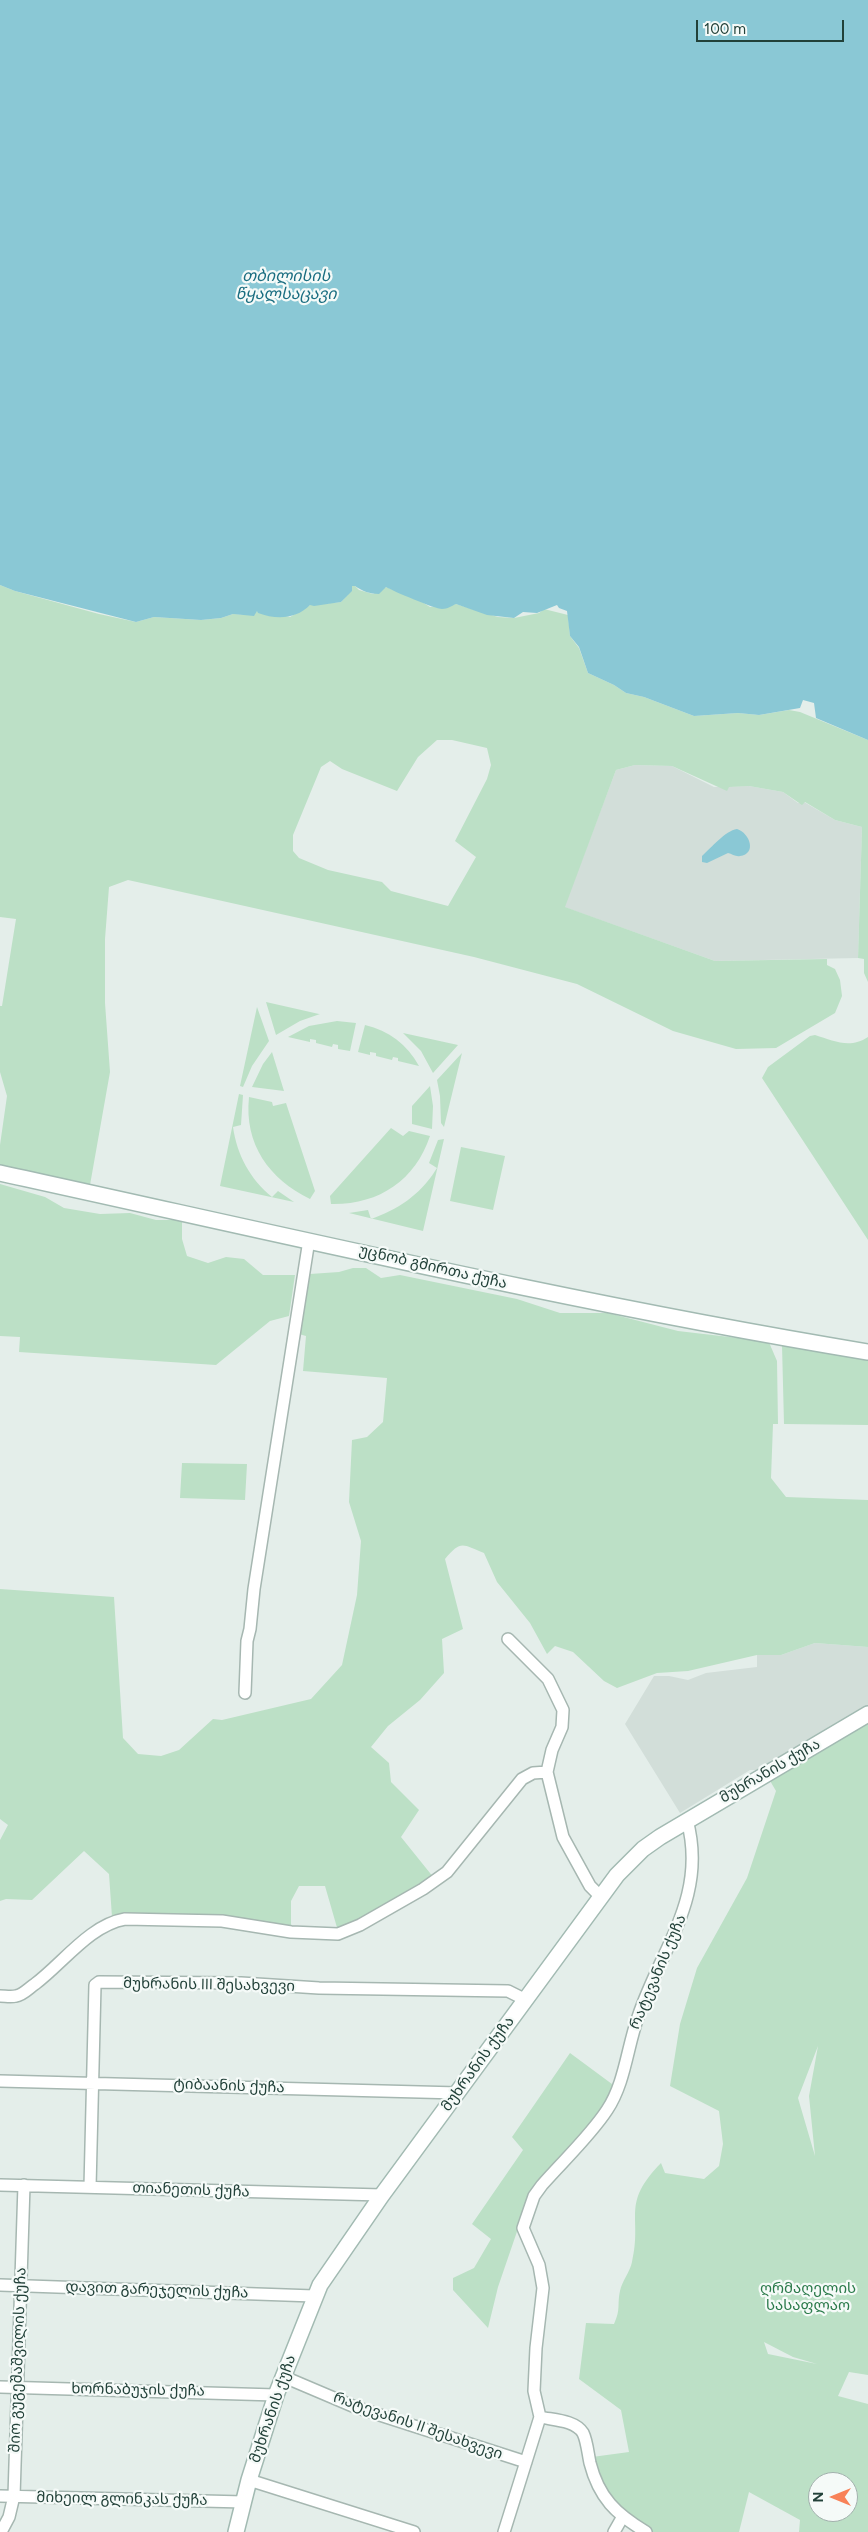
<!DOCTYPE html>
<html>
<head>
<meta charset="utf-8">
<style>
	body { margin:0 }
	#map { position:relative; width:868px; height:2532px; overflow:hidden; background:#e4eeea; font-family:Figtree,sans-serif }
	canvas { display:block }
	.north { position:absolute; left:808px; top:2472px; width:50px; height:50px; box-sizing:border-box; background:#f5faf8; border:1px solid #a1b0ac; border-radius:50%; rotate:270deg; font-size:14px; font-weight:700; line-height:20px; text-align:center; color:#224139 }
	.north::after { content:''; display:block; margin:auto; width:18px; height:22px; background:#f88258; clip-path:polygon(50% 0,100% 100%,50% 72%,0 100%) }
	.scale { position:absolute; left:696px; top:20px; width:148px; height:22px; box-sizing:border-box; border:2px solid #224139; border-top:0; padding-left:6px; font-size:15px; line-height:18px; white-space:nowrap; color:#224139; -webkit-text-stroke:4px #f5faf8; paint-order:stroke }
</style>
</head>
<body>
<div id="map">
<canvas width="868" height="2532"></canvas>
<div class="north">N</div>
<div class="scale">100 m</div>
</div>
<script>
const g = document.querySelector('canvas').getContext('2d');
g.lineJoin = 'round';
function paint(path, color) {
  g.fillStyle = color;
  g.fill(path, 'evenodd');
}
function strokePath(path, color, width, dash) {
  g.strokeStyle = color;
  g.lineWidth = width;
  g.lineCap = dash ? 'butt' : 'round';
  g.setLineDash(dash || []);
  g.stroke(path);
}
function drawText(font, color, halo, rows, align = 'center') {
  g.font = font + ' Figtree,"Noto Sans Georgian",sans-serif';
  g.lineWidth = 4.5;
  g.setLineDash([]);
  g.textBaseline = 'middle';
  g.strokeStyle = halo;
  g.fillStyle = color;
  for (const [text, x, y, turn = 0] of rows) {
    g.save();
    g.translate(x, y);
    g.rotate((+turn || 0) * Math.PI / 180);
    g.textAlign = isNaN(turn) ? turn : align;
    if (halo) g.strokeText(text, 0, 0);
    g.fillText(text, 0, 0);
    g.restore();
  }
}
paint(new Path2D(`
	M635 765 672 766 714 787 749 786 783 792 798 803 804 802 835 820 862 827 858 958 715 961 564 907 616 770Z
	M815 1643 868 1647V1706L756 1770H750L680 1813 625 1724 654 1676H669L688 1680 706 1673 757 1667V1655H781Z`), '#d2ded9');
paint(new Path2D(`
	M0 585 15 591 99 614 136 622 154 617 201 620 221 618 233 614 254 615 257 610 290 617 310 605 341 602 351 591 352 586H355L359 590 373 594 386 587 419 600 430 607 456 604 498 617 514 618 539 613 544 609 568 615 570 636 579 648 588 673 614 685 626 693 644 697 694 716 738 713 759 715 789 710 800 712 868 740V982L864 973V959L858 958 862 827 835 820 805 802 802 805 783 792 749 786 729 787 727 791 672 766 635 765 616 770 565 907 715 961 827 959V965L835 969 840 980 842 996 835 1013 776 1048 736 1049 673 1031 577 984 474 957 128 880 109 887 105 939V1003L110 1072 90 1185 0 1167V1145L7 1096 0 1072V1006H2L16 919 0 917ZM437 740H452L487 748 491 765 487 779 455 841 476 857 448 906 391 891 382 882 328 870 299 858 293 851V835L321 767 330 761 342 769 397 791 418 757Z
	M266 1002 319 1014H320L300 1021 276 1035Z
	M257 1007 269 1041 252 1066 243 1087 240 1086Z
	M337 1021 356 1023 350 1051 338 1049V1045L333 1044 332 1047 316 1043V1040L310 1039V1042L288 1037 309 1026Z
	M365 1025C389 1031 407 1044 419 1066L398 1061V1058L393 1057 392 1060 376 1056V1053L370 1052V1055L358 1052Z
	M403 1033 458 1045 433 1073 421 1051Z
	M815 1035C834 1041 850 1049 868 1037V1240L762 1078 768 1067 810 1036Z
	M272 1052 284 1091 252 1087 263 1064Z
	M462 1053 444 1127 441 1123 440 1096 437 1080Z
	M430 1086 433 1106 432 1129 412 1124V1106Z
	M239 1094 243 1095 241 1125 233 1127C237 1155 250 1179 272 1197L278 1191 294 1202 220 1186Z
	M249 1097 272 1102 273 1106 286 1103 315 1191 310 1199C269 1179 244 1144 249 1097Z
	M391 1128 403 1136 409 1131 430 1136C415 1181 378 1205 331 1204L330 1196Z
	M444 1139 423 1231 349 1213 368 1210 371 1219C397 1210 420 1195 435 1171L437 1168 429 1163 438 1140Z
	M461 1147 505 1156 493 1210 450 1201Z
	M0 1184 45 1197 64 1208 100 1214 130 1213 156 1220H182V1239L187 1256 208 1263 226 1257 244 1259 263 1275H295L289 1316 270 1321 216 1365 19 1352 20 1337 0 1336Z
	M353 1268H366L381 1278 400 1275 517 1299 560 1313H608L678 1331 764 1341 768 1340 777 1361 778 1424H773L771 1478 786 1497 868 1500V1647L815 1643 781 1655H757L688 1671 657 1673 617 1688 604 1681 573 1652 555 1646 547 1654 530 1623 497 1582 484 1553C462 1544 461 1540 445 1559L463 1629 442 1639 444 1673 420 1700 388 1726 371 1747 389 1763 391 1782 419 1810 401 1837 434 1878 338 1931 325 1886H299L291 1901V1929L112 1917 109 1874 84 1851 32 1900 6 1899 0 1901V1840L8 1825 0 1819V1589L114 1597 123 1738 138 1754 161 1756 179 1750 213 1719 222 1720 311 1699 342 1665 357 1595 361 1541 349 1502 352 1440 367 1437 383 1422 387 1378 303 1371 306 1336 299 1334 310 1274 339 1272Z
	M782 1345 868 1359V1425L784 1424Z
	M182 1463 247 1464 245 1500 180 1498Z
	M868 1721V2375L849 2372 838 2396 868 2404V2532H799L800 2520 749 2492 739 2532H653C644 2521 631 2521 620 2512 604 2499 599 2476 592 2457L629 2452 621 2410 579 2379 586 2323 614 2324C621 2309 617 2305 620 2291 622 2281 630 2272 632 2262 643 2216 620 2205 661 2163L665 2173 704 2179 719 2166 723 2144 719 2111 670 2086 680 2024 697 1968 747 1878 776 1791 769 1779ZM818 2046 809 2096 815 2156 798 2098ZM764 2342 793 2357 817 2364 768 2354ZM818 2482H848V2512H818Z
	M570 2053 616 2087 592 2121 540 2182 522 2217 498 2287 488 2328 453 2290V2278L474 2268 491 2239 472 2224 523 2150 512 2137Z`), '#bce0c6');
paint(new Path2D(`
	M0 0H868V740L816 718 814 703 803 700 800 708 759 715 738 713 694 716 644 697 626 693 614 685 588 673 579 647 570 636 567 611 559 608 557 605 537 613 523 612 514 618 487 615 456 604C451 606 448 609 442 609 435 609 393 591 386 587L379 594C370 594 362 591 355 586H352V591L341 602 314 606 310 605C296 619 277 620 258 613L257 611 254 616 233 614 221 618 201 620 154 617 136 622 15 591 0 585Z
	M737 829C750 833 757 854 740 856 736 857 732 854 728 853L707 863 702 862V856C712 847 725 831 737 829Z`), '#8ac8d5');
const street = new Path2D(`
	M508 1639 548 1679 563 1710 562 1727 552 1750 547 1772 563 1837 590 1886 601 1897
	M245 1693 247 1641 250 1629 254 1589 309 1240
	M0 1996C5 1996 11 1997 16 1996 23 1995 29 1988 35 1984 63 1963 90 1925 125 1919L222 1921 291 1932 338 1934 360 1925 423 1889 447 1872 522 1779 533 1773 547 1772
	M0 2081 458 2093
	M0 2185 382 2195
	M90 2187 95 1985 99 1982 241 1983 319 1988 508 1991 524 1999
	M0 2285 314 2296
	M282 2376 355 2407 526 2462
	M0 2387 276 2395
	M540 2417C553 2420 575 2420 583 2433 587 2441 588 2454 590 2463 599 2498 616 2514 646 2532
	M249 2480 414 2532
	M0 2496 244 2502
	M1 2532 9 2517 14 2496 24 2185
	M504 2532 540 2417 534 2391 536 2348 543 2288 539 2265 523 2228 534 2196 542 2185C563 2161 590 2136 607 2110 625 2083 627 2048 638 2017 661 1948 708 1897 687 1820
	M614 2532 622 2518`);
const secondary = new Path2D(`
	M0 1173C289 1236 576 1304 868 1352
	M236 2532 249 2480 276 2395 320 2285 382 2195 617 1875 643 1849 660 1837 868 1714`);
strokePath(street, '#a6b7b1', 14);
strokePath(secondary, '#a2bab2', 18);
strokePath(street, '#fff', 11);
strokePath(secondary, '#fff', 15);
drawText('15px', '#224139', '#f5faf8', [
	["უცნობ გმირთა ქუჩა",433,1267,13],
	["მუხრანის ქუჩა",770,1771,-30],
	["რატევანის ქუჩა",658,1972,-67],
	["მუხრანის III შესახვევი",209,1985,1],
	["მუხრანის ქუჩა",478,2064,-54],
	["ტიბაანის ქუჩა",229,2086,2],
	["თიანეთის ქუჩა",191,2190,2],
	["დავით გარეჯელის ქუჩა",157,2290,2],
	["შიო გუგეშაშვილის ქუჩა",18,2360,-88],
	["ხორნაბუჯის ქუჩა",138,2390,1],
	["მუხრანის ქუჩა",273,2409,-71],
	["რატევანის II შესახვევი",418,2426,19],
	["მიხეილ გლინკას ქუჩა",122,2499,1]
]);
drawText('15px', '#2a7a4a', '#f5faf8', [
	["ღრმაღელის",808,2289],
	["სასაფლაო",808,2306]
]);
drawText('italic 16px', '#196d80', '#f5faf8', [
	["თბილისის",286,276],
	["წყალსაცავი",286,294]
]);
</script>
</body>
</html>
